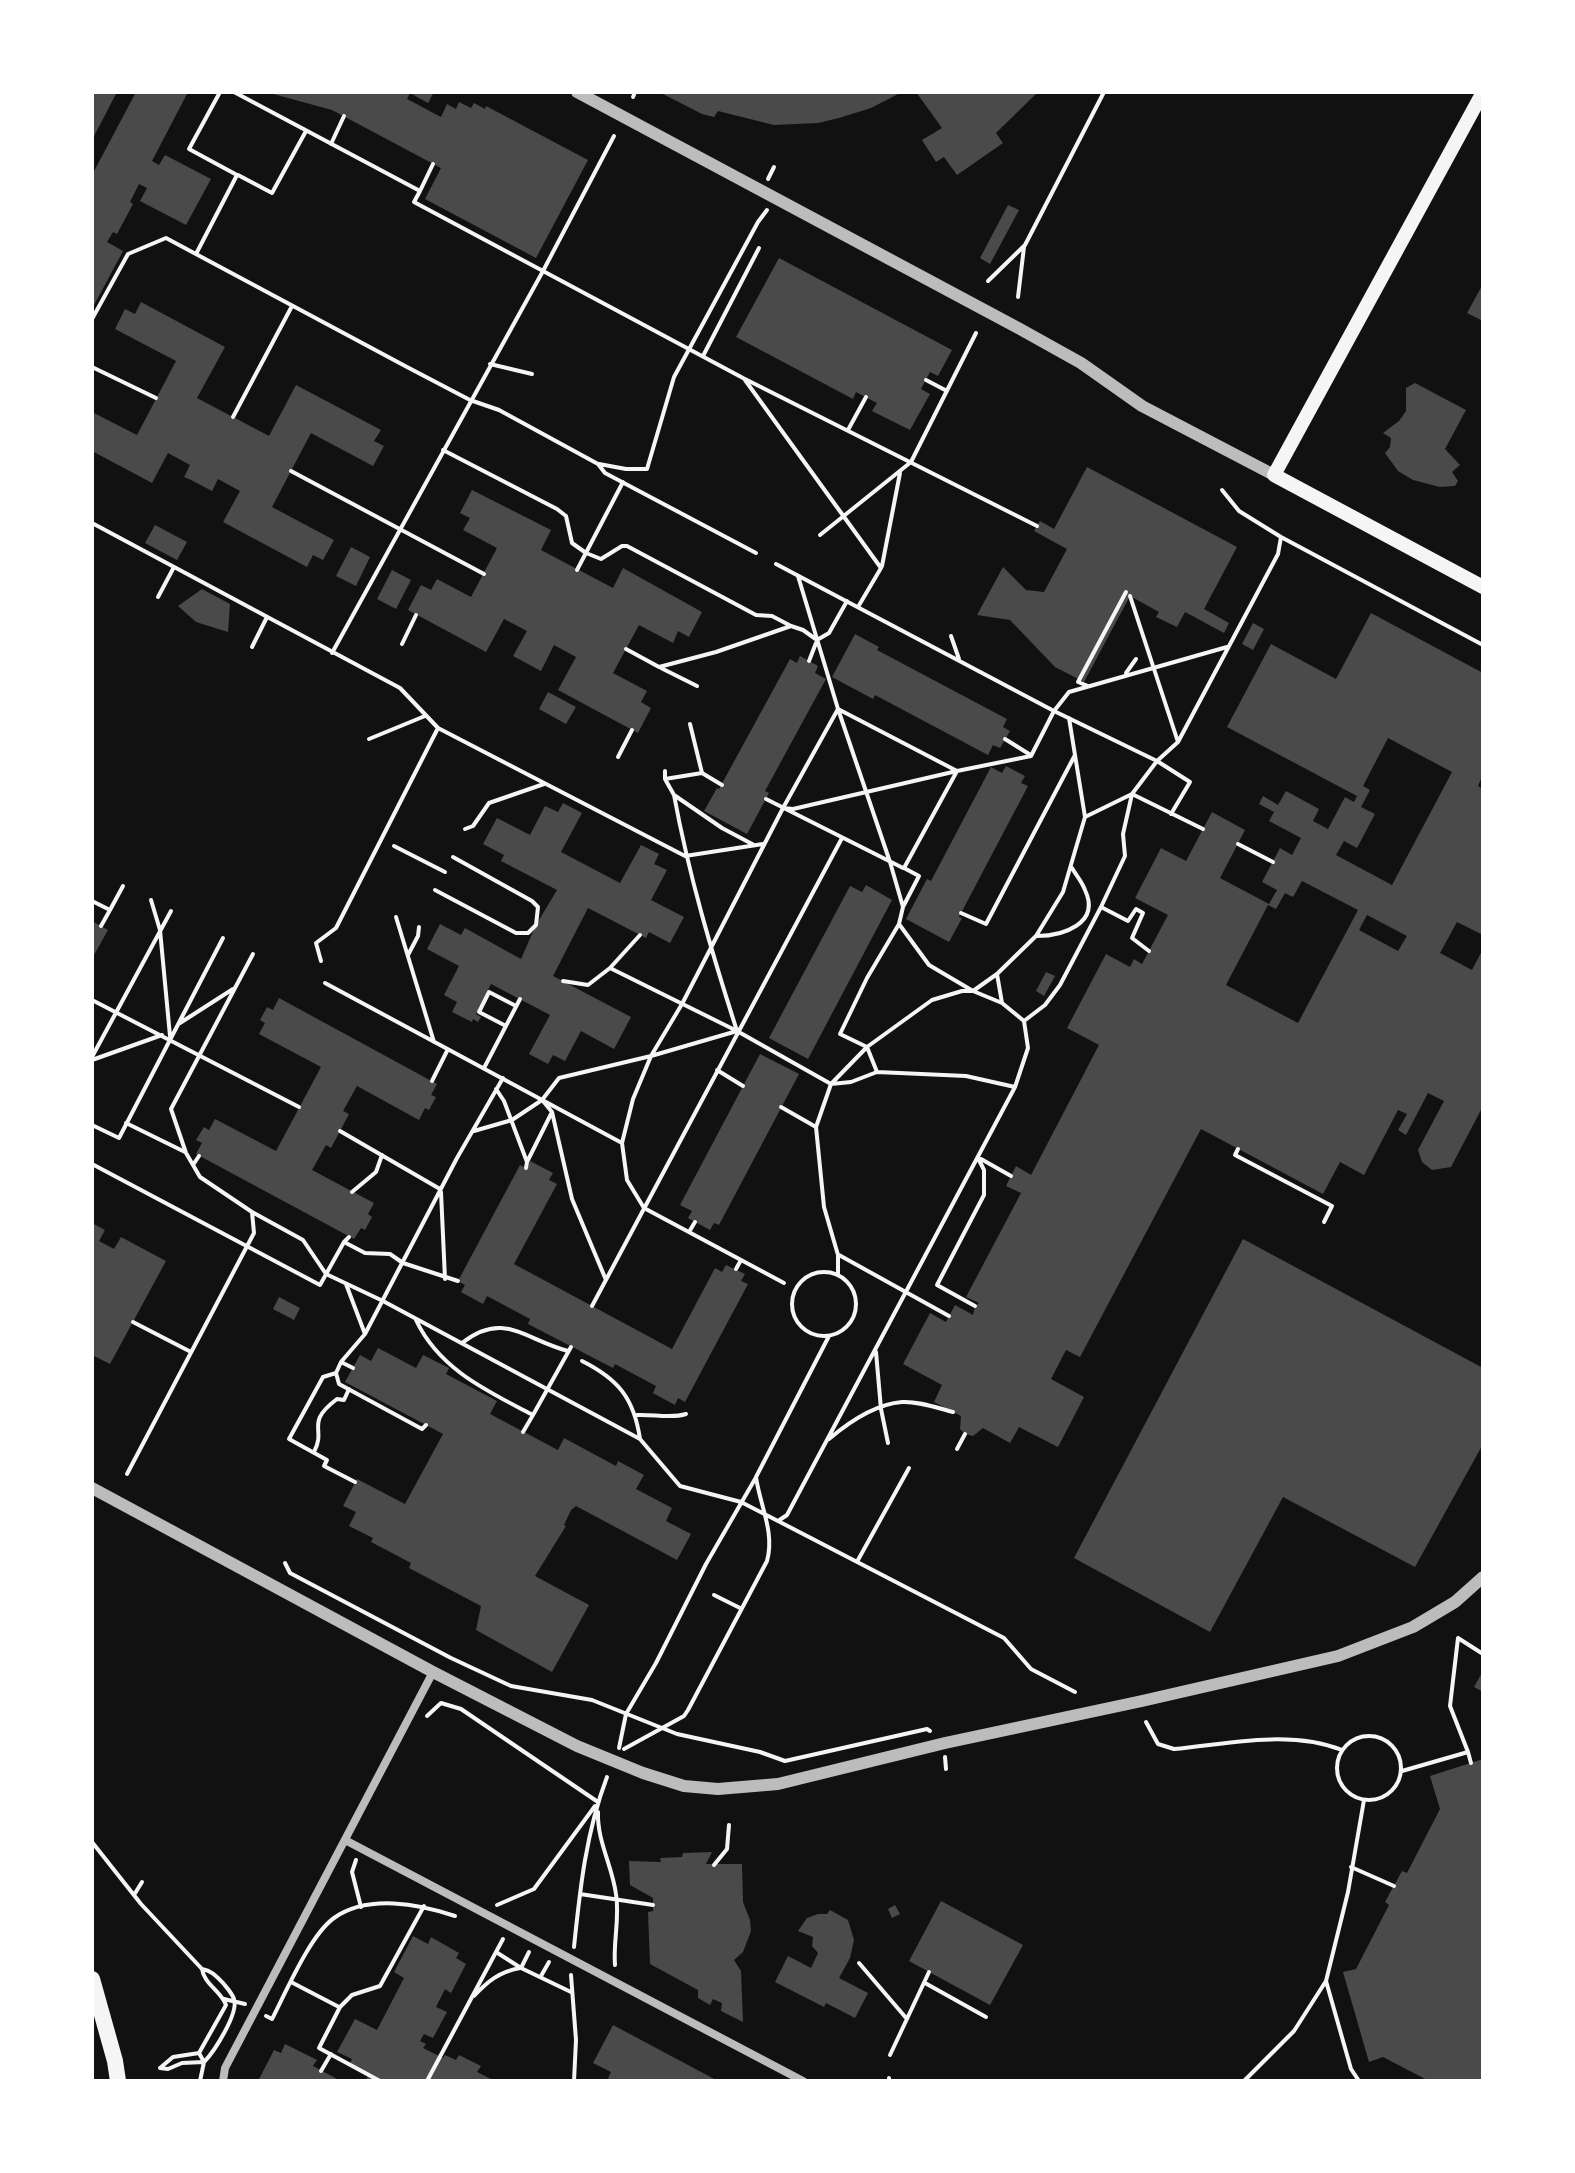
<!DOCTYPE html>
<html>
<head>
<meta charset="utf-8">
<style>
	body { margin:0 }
	#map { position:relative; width:1575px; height:2173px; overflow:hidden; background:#111; font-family:Quicksand,sans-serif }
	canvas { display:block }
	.frame { position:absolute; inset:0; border:94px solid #fff; pointer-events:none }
</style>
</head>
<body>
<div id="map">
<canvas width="1575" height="2173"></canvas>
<div class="frame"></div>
</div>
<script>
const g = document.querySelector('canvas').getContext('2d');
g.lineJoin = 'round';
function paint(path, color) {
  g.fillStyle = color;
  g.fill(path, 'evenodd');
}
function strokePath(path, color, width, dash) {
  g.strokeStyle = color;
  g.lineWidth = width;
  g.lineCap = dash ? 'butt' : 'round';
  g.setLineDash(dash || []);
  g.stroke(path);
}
paint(new Path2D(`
	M92 92H117L92 140Z
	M136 92H188L152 161 159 165 165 155 211 179 186 225 140 201 147 188 139 184 130 202 133 204 117 234 113 232 107 242 123 251 92 309V175Z
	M266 92H434L428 103 410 93 407 99 441 117 447 104 456 109 459 102 471 108 474 103 485 109 486 106 588 160 536 258 425 199 441 168 332 110Z
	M659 92H902L871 108 839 118 818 123 774 125 718 111 714 117 702 114Z
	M916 92H1038L996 133 1003 143 957 175 944 157 936 162 922 140 942 128Z
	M1008 205 1019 210 990 264 980 258Z
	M779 258 952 350 938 376 930 372 921 389 930 394 910 430 872 411 877 403 856 392 853 399 736 337Z
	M1483 284V321L1467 313Z
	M141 302 225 347 197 398 269 436 296 385 381 430 374 441 384 446 373 466 311 433 272 507 334 540 323 560 313 555 307 567 223 522 240 491 218 479 212 491 189 479 184 477 190 465 168 453 152 483 92 451V412L137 435 176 361 115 329 125 309 135 314Z
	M1415 383 1466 410 1445 449 1460 465 1452 472 1458 481 1455 486 1440 487 1413 480 1398 471 1385 453 1390 447 1391 438 1383 433 1399 421 1406 411V388Z
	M1087 467 1237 547 1204 609 1229 623 1224 633 1185 612 1177 627 1156 617 1159 612 1130 596 1084 682 1055 667 1010 620 977 615 1003 567 1026 590 1044 592 1067 549 1034 531 1040 521 1054 529Z
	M472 490 551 530 541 550 613 588 623 568 702 612 689 637 678 631 673 643 639 625 613 673 647 691 641 702 651 708 638 733 558 690 576 657 554 645 541 671 513 656 527 631 504 619 486 652 408 610 421 585 431 590 437 579 471 597 497 548 463 530 470 518 460 513Z
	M155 525 187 542 177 560 145 543Z
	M351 547 370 557 356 586 336 576Z
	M392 570 411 580 396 609 377 599Z
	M202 589 230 604 228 632 196 622 178 606Z
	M1371 613 1483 673V775L1478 786 1483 789V935L1457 922 1440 953 1472 970 1483 949V1106L1451 1167 1432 1170 1422 1162 1418 1150 1444 1101 1428 1093 1406 1135 1398 1130 1407 1114 1398 1110 1364 1175 1340 1162 1323 1194 1201 1129 1080 1357 1066 1350 1051 1379 1084 1397 1058 1447 1019 1427 1010 1443 983 1428 973 1436 965 1434 960 1429 961 1416 934 1402 942 1385 903 1364 930 1313 946 1322 955 1305 973 1315 975 1306 979 1303 966 1297 1021 1193 1006 1186 1016 1166 1031 1175 1099 1045 1067 1028 1106 954 1130 967 1134 959 1142 964 1168 915 1135 898 1161 848 1186 861 1212 812 1245 830 1220 878 1269 904 1277 890 1262 882 1280 848 1292 855 1301 838 1269 821 1274 812 1259 804 1263 796 1278 805 1286 791 1319 809 1313 821 1328 829 1345 797 1354 802 1357 796 1227 727 1271 644 1336 679ZM1388 738 1452 772 1392 885 1336 855 1344 841 1357 848 1375 814 1361 807 1370 790 1363 786ZM1302 881 1358 910 1298 1023 1226 985 1268 905 1276 909 1285 893 1293 897ZM1367 915 1407 936 1398 951 1359 930Z
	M1253 623 1264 629 1253 650 1242 644Z
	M855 634 879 647 877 650 1007 719 1003 727 1010 731 1000 748 993 745 988 755 875 695 873 699 832 677Z
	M800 656 818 666 815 673 826 679 765 791 769 793 747 834 704 811 717 788 719 789 790 659 797 663Z
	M548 692 576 707 566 724 539 709Z
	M1006 766 1025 776 1021 783 1028 786 959 917 962 918 949 942 906 919 927 879 931 881 991 767 1002 773Z
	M563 803 582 813 561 852 620 883 641 845 659 854 654 864 667 870 651 900 684 917 670 943 649 932 646 938 588 908 553 976 631 1017 614 1049 581 1031 565 1061 553 1055 548 1064 529 1054 550 1015 491 984 476 1014 481 1017 478 1022 473 1019 472 1022 452 1012 457 1002 444 995 459 966 427 949 440 924 461 935 465 928 521 959 536 925 557 890 501 861 504 855 483 844 497 818 530 835 545 806 558 812Z
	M866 885 892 900 808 1059 769 1038 850 886 862 892Z
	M92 921 108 930 94 955 92 953Z
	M1046 972 1055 976 1044 996 1036 991Z
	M279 998 437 1084 431 1095 436 1097 429 1110 425 1108 419 1120 357 1086 343 1111 349 1114 331 1148 326 1145 312 1170 374 1203 368 1214 372 1217 365 1230 361 1228 354 1239 196 1154 202 1143 196 1140 204 1127 209 1130 215 1119 276 1151 321 1067 259 1034 265 1023 260 1020 267 1007 273 1010Z
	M760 1054 799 1074 719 1225 714 1223 710 1230 688 1218 692 1211 680 1205Z
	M530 1161 553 1173 549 1180 557 1184 514 1264 672 1349 715 1268 722 1272 726 1265 745 1274 741 1281 748 1284 685 1402 678 1398 675 1405 653 1393 656 1386 615 1364 613 1368 528 1324 530 1319 487 1296 483 1304 461 1292 465 1285 458 1281 520 1165 526 1168Z
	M92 1223 105 1230 99 1241 114 1249 121 1237 166 1261 110 1364 92 1355Z
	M1243 1239 1483 1368V1444L1415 1567 1283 1497 1210 1632 1074 1558Z
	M279 1297 300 1308 294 1320 273 1309Z
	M378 1348 416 1368 423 1355 449 1368 446 1374 497 1401 490 1414 558 1450 564 1438 616 1466 618 1461 644 1475 636 1489 672 1508 666 1521 691 1534 677 1560 576 1506 571 1510 564 1525 566 1526 535 1576 589 1605 552 1672 476 1630 481 1606 409 1568 411 1563 371 1542 373 1538 349 1526 356 1512 343 1506 357 1479 405 1504 443 1434 345 1382 360 1355 371 1361Z
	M1483 1671V1692L1474 1687Z
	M1483 1759V2081H1429L1383 2057 1369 2062 1343 1972 1356 1969 1389 1905 1385 1902 1402 1871 1407 1873 1440 1809 1430 1776Z
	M712 1852 706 1864H742L743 1902 750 1920 751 1931 743 1952 734 1960 741 1971 743 2022 721 2011 722 2003 713 1999 710 2005 698 1998V1990L650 1964 648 1912 653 1911V1898L630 1885 629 1861 661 1862 660 1858 682 1857 683 1853Z
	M941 1901 1023 1945 990 2005 909 1961Z
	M895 1905 900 1914 892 1918 888 1909Z
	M830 1910 848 1920 854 1940 850 1958 839 1978 868 1993 855 2018 826 2003 824 2007 775 1982 788 1956 811 1968 818 1953 812 1946 813 1937 798 1931 807 1918 818 1914H827Z
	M413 1936 428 1944 431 1937 459 1953 456 1958 466 1964 451 1993 445 1989 436 2007 447 2012 433 2038 424 2034 420 2041 426 2044 423 2048 443 2058 445 2055 456 2060 459 2055 481 2066 477 2072 495 2081H366L368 2076 349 2065 352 2059 337 2052 355 2019 377 2030 404 1978 394 1972Z
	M613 2025 718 2081H613L608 2078 611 2072 593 2063Z
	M285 2044 317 2060 313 2066 341 2081H258L274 2050 281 2053Z`), '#4a4a4a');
strokePath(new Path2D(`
	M234 92 420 191 414 202 743 378 1037 526
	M633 97 635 92
	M331 144 344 116
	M238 175 272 193 306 131
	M768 179 774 167
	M420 191 433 164
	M196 254 237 175 189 149 220 92
	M988 281 1025 245 1104 92
	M1018 297 1024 247
	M92 319 128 254 166 238 407 367 470 400 499 410 598 464 605 473 756 553
	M703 356 759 248
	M490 364 532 374
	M92 367 156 398
	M745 380 881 568 858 607
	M926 380 947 391
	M233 417 292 306
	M848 430 866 397
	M443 450 557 509 566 516 572 543 586 553 601 559 622 546H627L756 615 772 616 791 626
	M599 464 626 469H647L674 377 758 222 767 210
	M291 471 484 574
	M1222 490 1239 511 1281 537 1483 645
	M92 523 400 688 438 728 336 928 316 943 321 961
	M820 535 911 462 976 333
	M776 564 1054 711 1157 761 1190 782 1171 814
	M882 566 900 473
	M577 570 623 482
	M798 576 838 709 890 862 903 907 899 924 929 965 973 991 1002 1003 997 974
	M1130 596 1178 742
	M158 597 174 567
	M951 636 959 659
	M402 644 416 615
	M252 647 267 617
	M626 649 659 667 716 652 791 626 803 630 817 640 829 633 847 601
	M332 653 543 271 614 136
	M809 661 816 643
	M661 668 697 686
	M1126 673 1136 659
	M1088 686 1078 682 1126 592
	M1069 718 1085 817
	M690 724 702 773
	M438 728 685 856 763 844
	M369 739 425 716
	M1005 739 1029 754
	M618 757 632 730
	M665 771V779L702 773 722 785
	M665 779 674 795 722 828 754 845
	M766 799 903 868
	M783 808 838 709 957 771 793 809 783 808 682 1004 651 1056 633 1099 622 1143 627 1180 644 1208 784 1283
	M465 829 473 826 489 803 544 784
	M1238 844 1273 862
	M394 846 445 872
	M435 890 516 933H528L536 925 538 907 532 901 453 857
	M151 900 160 930 170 1036
	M92 901 110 910 101 926
	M904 905 919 876 904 868 957 771 1031 756 1054 711 1069 692 1227 647
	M1101 907 1128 921 1136 909 1143 913 1132 938 1149 951
	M110 910 123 886
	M961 913 986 924 1075 755
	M396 917 434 1042
	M1037 936C1062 936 1101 924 1085 890 1082 882 1076 875 1072 868
	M408 955 418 936 419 927
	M610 968 640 935
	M563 981 588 985 610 968 737 1031 831 1084 851 1082 877 1072 966 1076 1015 1087
	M325 983 622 1143
	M92 1000 299 1107
	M1024 1021 1045 1005 1060 985 1101 907 1125 856 1123 834 1132 794 1203 829
	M180 1023 233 989
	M506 1026 479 1012 489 992 516 1006
	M92 1057 171 911
	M92 1060 162 1035
	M484 1068 520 999
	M717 1070 743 1086
	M877 1072 867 1047 840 1034 867 978 899 924
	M432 1081 448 1049
	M496 1089 504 1101 527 1162 526 1168
	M543 1101 552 1112 572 1199 606 1280
	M781 1107 816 1127
	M126 1123 185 1152
	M92 1125 119 1138 223 938
	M340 1131 440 1189
	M474 1131 512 1120 542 1100 559 1078 651 1056 737 1031C712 953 689 876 674 795
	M1238 1149 1235 1155 1332 1206 1324 1222
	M981 1159 1011 1176
	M528 1160 551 1114
	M92 1164 320 1285 344 1242 349 1237
	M193 1165 199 1156
	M352 1192 376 1172 382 1155
	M441 1192 445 1279
	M252 1212 303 1240 326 1274 383 1301 640 1439 680 1486 741 1502 778 1521 787 1515 1015 1087 1028 1048 1024 1021 1002 1003
	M689 1232 695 1222
	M344 1242 365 1253 390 1254 403 1263 458 1281
	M839 1255 949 1316
	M736 1269 741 1260
	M792 1304a32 32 0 1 1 64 0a32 32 0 1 1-64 0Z
	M838 1274V1255L824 1207 816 1127 831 1084 867 1047 932 1000 962 991H973L997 974 1036 936 1063 892 1085 817 1132 794 1157 761 1178 742 1278 554 1281 537
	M346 1284 365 1334
	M592 1306 842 838
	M975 1306 937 1285 984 1195V1170L978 1158
	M416 1320C439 1369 487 1391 533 1415L523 1432
	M133 1322 191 1352
	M462 1343C504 1310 525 1340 568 1351
	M876 1352 881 1409 888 1443
	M582 1361C618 1379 634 1398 640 1439
	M341 1362 336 1373 339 1384 422 1429 426 1425
	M353 1368 341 1362 365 1334 457 1158 503 1078
	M336 1373 323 1377 289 1439 327 1460 324 1466 355 1482
	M533 1415 571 1347
	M637 1415C653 1414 671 1419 686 1414
	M829 1439C849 1422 876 1404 902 1402 919 1401 937 1408 953 1412
	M957 1449 965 1434
	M314 1452C327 1428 304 1424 337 1399L344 1400 349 1389
	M127 1474 254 1233 252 1212 200 1177 186 1153 171 1109 253 954
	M778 1521 1004 1638 1031 1669 1075 1692
	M858 1560 909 1468
	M285 1563 290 1573 451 1658 511 1686 592 1700 677 1734 760 1752 785 1761 927 1729 930 1731
	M714 1595 740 1608
	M427 1716 441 1703 461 1709 598 1802
	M1146 1722 1158 1744 1174 1749C1229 1744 1290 1729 1342 1750
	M1337 1768a32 32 0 1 1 64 0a32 32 0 1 1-64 0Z
	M619 1748 626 1714 656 1663 706 1564 755 1479
	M624 1749 684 1716 688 1710 767 1561C775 1532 760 1506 756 1477L829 1336
	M1468 1752 1450 1706 1458 1638 1483 1654
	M945 1757 946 1769
	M1402 1771 1468 1752 1471 1763
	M598 1812C597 1841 612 1865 616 1894 620 1918 613 1941 615 1965
	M92 1842 141 1904 202 1969C204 1984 221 1991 226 2005L199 2053 173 2057 160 2068
	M356 1860 352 1872 361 1907
	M714 1865 727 1849 729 1825
	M1351 1867 1394 1886
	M580 1894 653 1905
	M134 1895 142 1882
	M497 1905 534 1889 595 1806
	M574 1947C580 1889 586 1832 607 1777
	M496 1952 521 1968 571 1992
	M859 1963 907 2019
	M521 1968 529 1952
	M571 1975 576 2040 574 2081
	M541 1976 549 1962
	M1326 1981 1351 2069 1359 2081
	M291 1982 339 2007
	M925 1983 986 2017
	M474 1996C488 1981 499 1972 520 1968
	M224 1999 245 2004
	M266 2016 272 2019C286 1992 310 1935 334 1918 368 1894 419 1904 455 1916
	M199 2053 204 2062 200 2081
	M890 2055 929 1972
	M160 2068 168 2069 182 2063 204 2062C214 2052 239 2013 234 1999 232 1993 227 1988 223 1983 216 1976 212 1971 202 1969
	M321 2071 331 2054
	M380 2081 319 2048 340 2007 352 1995 380 1986 424 1906
	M427 2081 503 1939
	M889 2081V2078
	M1244 2081 1294 2031 1326 1981 1348 1892 1364 1800`), '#f5f5f5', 4);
strokePath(new Path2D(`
	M345 1840 803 2081
	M223 2081 225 2068 433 1672`), '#bcbcbc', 8);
strokePath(new Path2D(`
	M577 92 1020 329 1081 363 1142 406 1274 475
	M92 1488 433 1672 577 1746 643 1773 684 1786 718 1789 778 1784 945 1743 1142 1701 1338 1656 1413 1627 1455 1602 1483 1577`), '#bcbcbc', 12);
strokePath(new Path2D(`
	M1483 92 1274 475 1483 587`), '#f5f5f5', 14);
strokePath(new Path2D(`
	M92 1979 115 2061 118 2081`), '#f5f5f5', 16);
</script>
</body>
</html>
